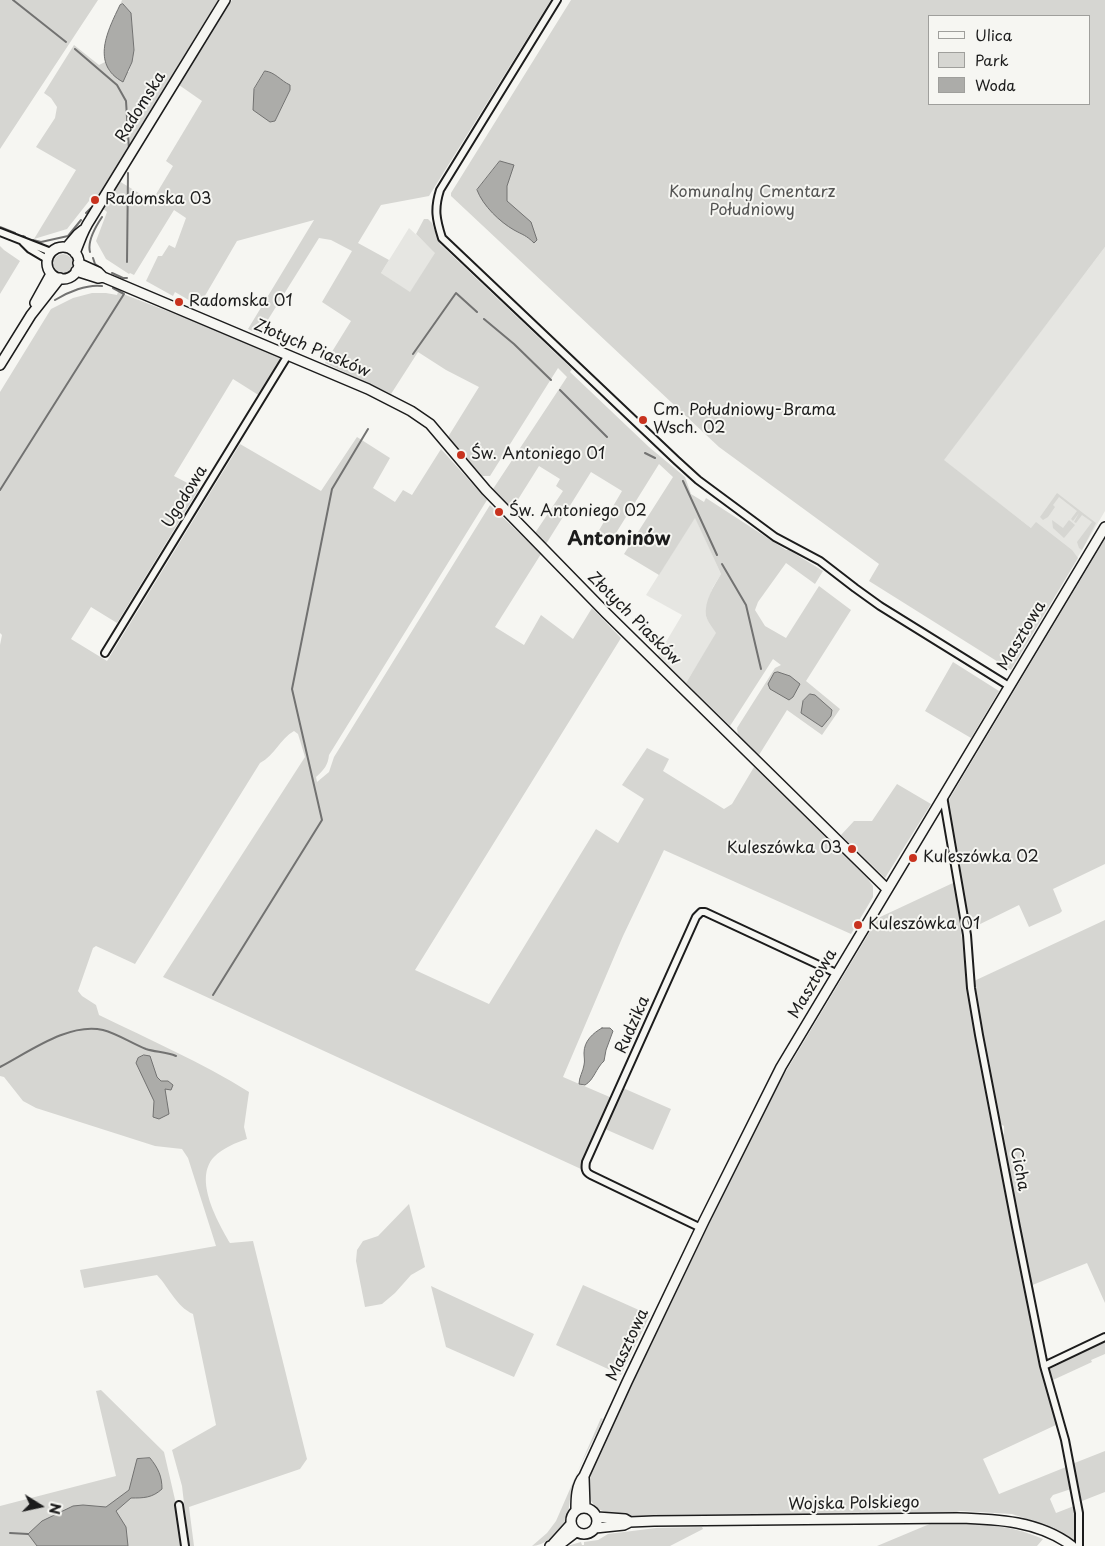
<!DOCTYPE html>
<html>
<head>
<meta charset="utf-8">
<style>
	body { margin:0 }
	#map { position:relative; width:1105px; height:1546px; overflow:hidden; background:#f6f6f2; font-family:"Playpen Sans",sans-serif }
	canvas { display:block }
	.legend { position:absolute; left:928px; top:15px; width:162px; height:90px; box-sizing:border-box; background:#f6f6f2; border:1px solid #9f9f9c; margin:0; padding:6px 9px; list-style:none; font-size:15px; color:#1c1c1c }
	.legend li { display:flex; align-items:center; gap:10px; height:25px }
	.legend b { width:25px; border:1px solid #9f9f9c }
	.north { position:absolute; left:15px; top:1481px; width:50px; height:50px; -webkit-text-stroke:4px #f6f6f2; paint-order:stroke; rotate:100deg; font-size:14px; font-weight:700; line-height:20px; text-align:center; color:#1c1c1c }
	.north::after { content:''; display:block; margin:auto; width:18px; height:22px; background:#1c1c1c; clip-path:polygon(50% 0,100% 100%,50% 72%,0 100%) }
</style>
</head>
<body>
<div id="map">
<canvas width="1105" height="1546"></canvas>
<ul class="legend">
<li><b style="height:6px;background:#f6f6f2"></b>Ulica</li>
<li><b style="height:14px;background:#d6d6d2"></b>Park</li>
<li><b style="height:14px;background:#acaca9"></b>Woda</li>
</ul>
<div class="north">N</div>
</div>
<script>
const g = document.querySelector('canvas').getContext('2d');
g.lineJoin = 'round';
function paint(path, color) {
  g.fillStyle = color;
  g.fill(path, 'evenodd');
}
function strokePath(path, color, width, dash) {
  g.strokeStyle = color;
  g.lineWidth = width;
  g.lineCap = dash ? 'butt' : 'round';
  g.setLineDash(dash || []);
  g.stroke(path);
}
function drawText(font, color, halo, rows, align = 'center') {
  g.font = font + ' "Playpen Sans",sans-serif';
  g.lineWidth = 4;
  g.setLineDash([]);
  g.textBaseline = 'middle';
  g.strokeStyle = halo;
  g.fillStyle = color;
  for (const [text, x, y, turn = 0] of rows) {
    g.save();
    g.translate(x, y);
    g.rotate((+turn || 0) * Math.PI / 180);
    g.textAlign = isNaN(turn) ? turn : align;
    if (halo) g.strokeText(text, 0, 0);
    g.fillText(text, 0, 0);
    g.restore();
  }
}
paint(new Path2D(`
	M409 228 436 253 410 293 381 273Z
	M1105 247V511L1075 562 943 460Z
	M695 517 721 574 713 587 708 601 706 617 717 633 686 683 657 657 682 615 646 595Z`), '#e6e6e2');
paint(new Path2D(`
	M0 0H98L0 149Z
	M122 0H218L94 204 89 201 67 229 34 239 76 170 36 147 55 118 57 107 51 98 44 93 74 45 99 65 105 62 110 72H129L134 50 131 13 123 4 120 5Z
	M232 0H551L429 196 381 205 358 243 389 260 381 273 410 292 435 253 416 234 424 219H428L432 223 440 244 572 369 570 372 649 447 685 477 691 494 704 502 706 498 786 550H789L823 571 815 584 786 563 758 602 755 610 765 626 786 638 819 586 851 610 806 681 840 709 822 735 787 710 759 755 738 735 737 728 775 668 781 665 773 659 730 726 686 683 716 633C713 628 707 621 706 616 704 601 714 586 721 574L695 518 659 575 624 554 673 477 659 464 611 541 598 532 622 491 591 472 546 544 535 533 563 491 556 486 560 479 539 466 512 509 493 489 567 377 558 368 490 476H482L448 437 479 387 446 370 418 352 391 394 325 363 351 321 322 302 352 251 331 240 319 238 259 334 248 329 314 220 237 241 199 306 175 292 173 296 146 281 158 256H162L169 245 175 248 186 218 174 210 134 275 130 273 129 274 106 259 96 241 107 212 102 208 119 181 152 201 173 166 166 161 202 101 179 85ZM265 72C275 72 281 81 290 85V90L275 121 270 122 254 89Z
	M571 0H1105V247L944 460 1031 528 1036 522 1072 550 1078 558 1011 670 869 581 879 564 719 447 451 196V193ZM929 16H1089V104H929Z
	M0 246 4 250 20 261 0 294Z
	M53 264a10 10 0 1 1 20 0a10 10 0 1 1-20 0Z
	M118 292 276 353 279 355 281 360 260 396 233 379 174 476 199 489 117 623 91 607 71 639 107 661 240 444 321 491 357 437 390 458 373 488 395 502 403 490 412 495 441 449 487 500 329 755C328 765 324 770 316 777L317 782 329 772 334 757 490 505 541 554 495 627 524 645 541 615 573 639 592 608 621 638 415 970 489 1004 596 829 618 843 644 799 622 785 647 748 669 759 663 771 724 809 732 804 754 767 867 878 873 886V897L851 934 664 850 623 936 563 1077 612 1098 581 1169 163 977 305 757 298 734 294 731C280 739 275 755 260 763L135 964 96 946 93 948 78 991 82 996 96 1005 99 1015C150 1040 201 1062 249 1092L244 1127 247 1139C235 1143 223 1148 214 1157 193 1179 218 1222 230 1243L253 1241 307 1459 300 1469 189 1507 194 1546H189L182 1486 172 1450 216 1425 193 1314C176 1306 170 1289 157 1275L84 1288 80 1270 216 1246 188 1158 182 1149 155 1146 36 1108 23 1101 4 1077 0 1076V645L2 635 0 633V392L51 309 73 298 92 293H106L117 295Z
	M1057 493 1096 523 1082 550 1079 548 1077 542 1092 522 1082 515 1076 523 1074 522 1079 513 1073 521 1071 519 1077 511 1059 497 1053 505 1055 507 1048 517 1043 520 1040 517Z
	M1052 520 1063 528 1069 520 1075 525 1064 538 1053 528Z
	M1105 539V864L1053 889 1062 911 1060 913 1029 927 1019 905 968 930 961 878 947 803Z
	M953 662 999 691 971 738 925 711Z
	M897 784 931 804 885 878 841 835 854 821H872Z
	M955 882 968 990 1058 1424 983 1459 999 1494 1066 1467 1071 1489 1053 1495 1050 1499 1056 1513 1074 1506 1077 1542 1033 1521 1012 1514 960 1511 953 1513 659 1515 640 1517 612 1515V1513C600 1512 591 1506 589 1494L587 1493 588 1485 593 1466 767 1103 878 918Z
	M1105 920V1303L1087 1263 1030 1286 1002 1137 1004 1133V1126L999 1123 989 1068 990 1065 982 1034 974 981Z
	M623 1088 671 1109 653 1150 605 1129Z
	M409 1204 425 1267 411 1275 395 1293 382 1304 365 1307 356 1261 357 1250 363 1241 378 1236Z
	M583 1285 650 1315 621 1375 556 1345Z
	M431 1286 534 1334 514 1377 446 1347Z
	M1105 1339V1354L1091 1360 1092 1362 1053 1380 1049 1366Z
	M101 1390 164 1452 176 1504 181 1546H0V1506L116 1476 96 1391Z
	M601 1418 603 1419C594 1441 579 1464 572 1487 569 1500 570 1513 564 1525 558 1534 543 1546 532 1546L547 1533 556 1521Z
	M1105 1451V1492L1082 1501 1072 1464Z
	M932 1523C971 1523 1007 1523 1043 1539L1037 1546H877Z
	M702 1527 703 1529 670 1546H567L581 1542 582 1545H584V1542L598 1540 608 1534 656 1528Z`), '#d6d6d2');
const water = new Path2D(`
	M123 4 131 13 134 50 132 62 123 82C90 64 108 30 120 5Z
	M265 71C275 72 281 81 290 85V90L275 121 270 122 253 110 254 89Z
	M500 161 514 165 507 186V201L531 222 537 240 534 243C526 235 523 235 514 230 500 222 483 206 477 190Z
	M778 672 790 676 800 684 793 697 789 700 770 689 768 684 774 673Z
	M810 694 815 695 832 710 831 716 822 727 801 713 803 701Z
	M602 1028H610L613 1031 606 1050 604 1061C596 1068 594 1080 585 1085L579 1084C579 1077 583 1072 584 1065 585 1061 584 1057 584 1053 584 1041 593 1033 602 1028Z
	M144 1055 150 1056 157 1077 161 1081H168L173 1085 171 1090 165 1089 169 1114 159 1119 153 1117 154 1101 136 1063 138 1058Z
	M150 1458C158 1468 162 1476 162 1489 152 1498 144 1498 131 1498L116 1511 126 1527 128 1546H37L28 1534 42 1521 73 1506 83 1505 106 1507 129 1490 137 1459Z`);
paint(water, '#acaca9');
strokePath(water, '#727271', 1);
strokePath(new Path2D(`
	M13 0 66 42
	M75 49 117 85 126 101 129 150
	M86 213 91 208
	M0 227 15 233
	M23 236 25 237
	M33 240 41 242 68 236 81 220
	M90 252C87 241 96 226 102 217
	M93 258 95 264 101 268
	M127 262 128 173
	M112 273 123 278H127
	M55 300C68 292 87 284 102 286
	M484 319 514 344 551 380
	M413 354 456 293 477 312
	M560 390 607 437
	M645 453 655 458
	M683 481 717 555
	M0 490 124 294 113 288
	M722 564 746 605 761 669
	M213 995 322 820 292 689 332 489 368 429
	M0 1067C29 1052 69 1022 103 1030 118 1034 131 1043 146 1049 155 1052 166 1052 176 1056
	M10 1533 28 1534`), '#727271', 2);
const street = new Path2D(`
	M557 0 440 190C434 209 436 219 442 238L676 460 698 480 775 537 820 561 855 588 880 606 1009 686
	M0 232 51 252
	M23 242 30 249 47 259
	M105 653 288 355
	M943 796 967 935 971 988 979 1035 1016 1227 1044 1366 1065 1440 1079 1513V1546
	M701 1228 591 1175C585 1172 585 1168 586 1162L696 917 701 912H705L836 973
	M1044 1366 1105 1337
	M179 1505 185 1546`);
const secondary = new Path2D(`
	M67 247 78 234 83 230
	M47 263a16 16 0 1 1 32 0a16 16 0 1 1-32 0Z
	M75 253C80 241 83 230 90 220L225 0
	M78 263 98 272 103 277 368 389 411 411 430 424 486 490 606 613 887 889
	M76 271 98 278 103 277
	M35 303 51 274
	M0 365 31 315 60 278
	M584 1478 585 1508
	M571 1521a13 13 0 1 1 26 0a13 13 0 1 1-26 0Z
	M576 1510C576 1499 576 1485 584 1476L627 1382 704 1221 781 1067 1105 527
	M597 1517 625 1519 630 1522
	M595 1528 624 1525 630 1522 654 1521 957 1518C997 1519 1039 1521 1072 1546
	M553 1544 571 1524
	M550 1546 563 1542 576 1532`);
strokePath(street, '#1c1c1c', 10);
strokePath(secondary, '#1c1c1c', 12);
strokePath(street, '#f6f6f2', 6);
strokePath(secondary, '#f6f6f2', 9);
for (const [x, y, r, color] of [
	[95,200,5,"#c8321e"],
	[179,302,5,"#c8321e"],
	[643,420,5,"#c8321e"],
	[461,455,5,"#c8321e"],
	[499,512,5,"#c8321e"],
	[852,849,5,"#c8321e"],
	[913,858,5,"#c8321e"],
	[858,925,5,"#c8321e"]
]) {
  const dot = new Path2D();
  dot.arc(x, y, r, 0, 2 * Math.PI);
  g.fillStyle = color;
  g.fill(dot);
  strokePath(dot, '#f6f6f2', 2);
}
drawText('16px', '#1c1c1c', '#f6f6f2', [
	["Radomska",141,107,-58],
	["Złotych Piasków",312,349,23],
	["Ugodowa",185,497,-58],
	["Złotych Piasków",634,619,45],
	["Masztowa",1022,636,-59],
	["Masztowa",813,984,-59],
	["Rudzika",633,1025,-66],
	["Cicha",1019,1169,79],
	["Masztowa",628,1345,-65],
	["Wojska Polskiego",854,1504,-1]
]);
drawText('16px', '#545453', '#f6f6f2', [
	["Komunalny Cmentarz",752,193],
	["Południowy",752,211]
]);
drawText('16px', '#1c1c1c', '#f6f6f2', [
	["Radomska 03",105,200],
	["Radomska 01",189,302],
	["Cm. Południowy-Brama",653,411],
	["Wsch. 02",653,429],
	["Św. Antoniego 01",471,455],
	["Św. Antoniego 02",509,512],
	["Kuleszówka 03",842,849,"right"],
	["Kuleszówka 02",923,858],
	["Kuleszówka 01",868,925]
], 'left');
drawText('bold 19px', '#1c1c1c', '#f6f6f2', [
	["Antoninów",619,540]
]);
</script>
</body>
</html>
